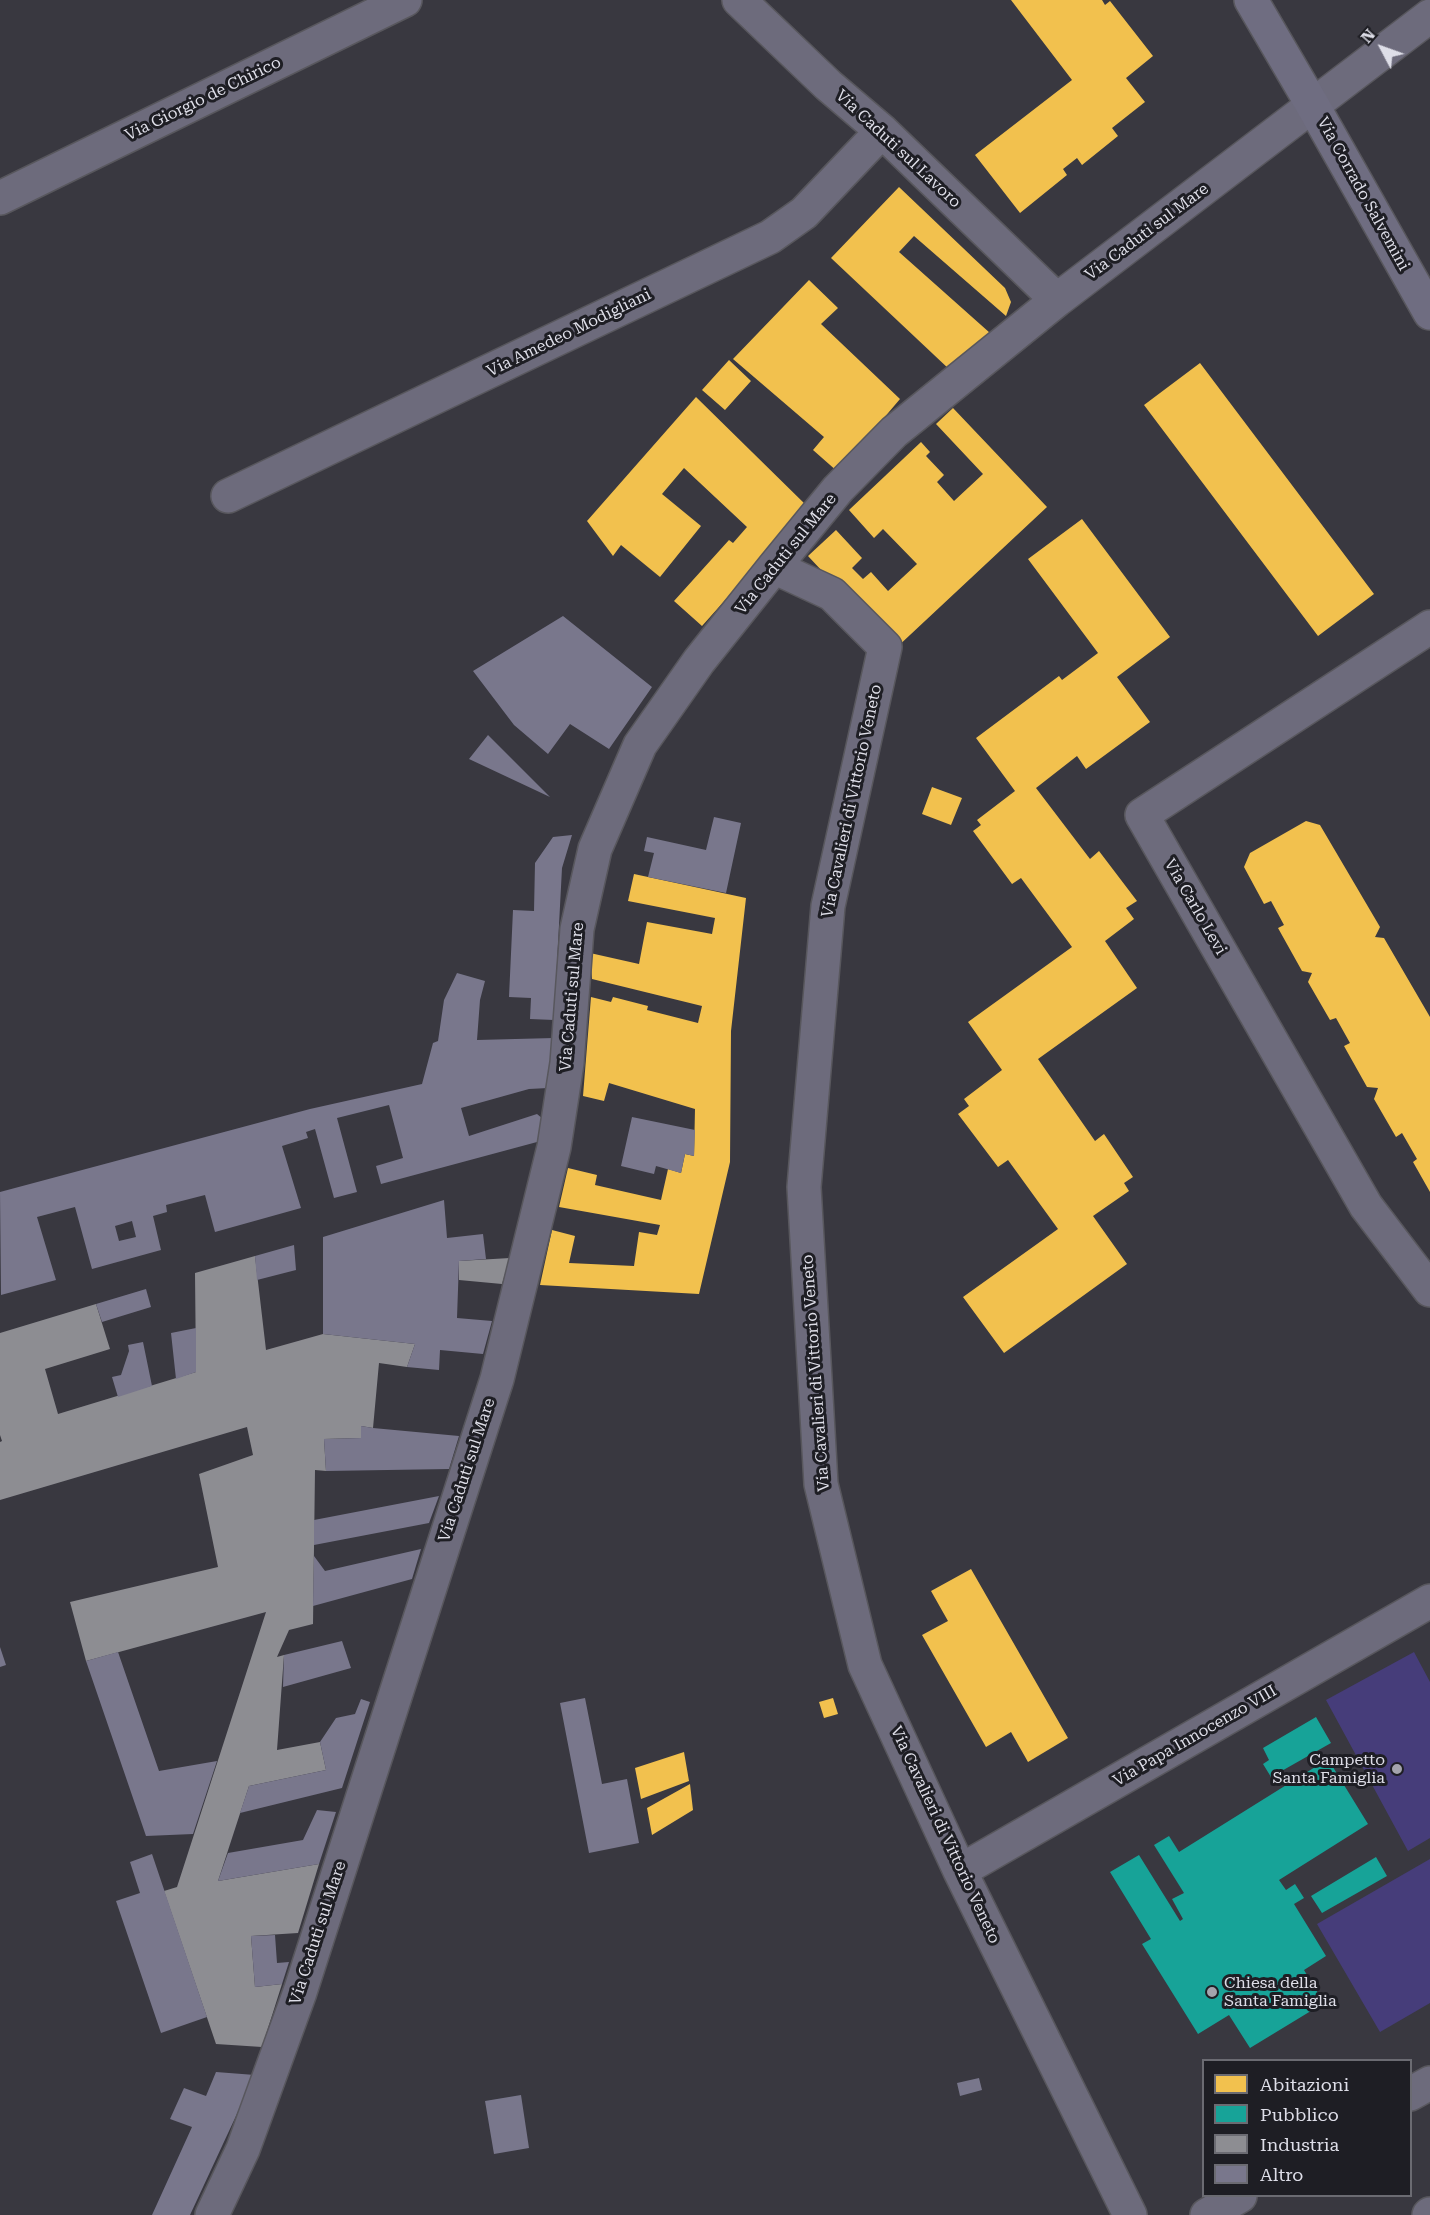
<!DOCTYPE html>
<html>
<head>
<meta charset="utf-8">
<style>
	body { margin:0 }
	#map { position:relative; width:1430px; height:2215px; overflow:hidden; background:#393840; font-family:"Roboto Serif",serif }
	canvas { display:block }
	.legend { position:absolute; left:1202px; top:2059px; width:210px; height:138px; box-sizing:border-box; background:#1e1e24; border:2px solid #6b6b72; margin:0; padding:8px 10px; list-style:none; font-size:18px; color:#dedee8 }
	.legend li { display:flex; align-items:center; gap:12px; height:30px }
	.legend b { width:30px; border:2px solid #6b6b72 }
	.north { position:absolute; left:1352px; top:18px; width:60px; height:60px; -webkit-text-stroke:4px #1e1e24; paint-order:stroke; rotate:311deg; font-size:16px; font-weight:700; line-height:24px; text-align:center; color:#dedee8 }
	.north::after { content:''; display:block; margin:auto; width:21px; height:27px; background:#dedee8; clip-path:polygon(50% 0,100% 100%,50% 72%,0 100%) }
</style>
</head>
<body>
<div id="map">
<canvas width="1430" height="2215"></canvas>
<ul class="legend">
<li><b style="height:16px;background:#f2c14e"></b>Abitazioni</li>
<li><b style="height:16px;background:#17a398"></b>Pubblico</li>
<li><b style="height:16px;background:#8d8d92"></b>Industria</li>
<li><b style="height:16px;background:#79778c"></b>Altro</li>
</ul>
<div class="north">N</div>
</div>
<script>
const g = document.querySelector('canvas').getContext('2d');
g.lineJoin = 'round';
function paint(path, color) {
  g.fillStyle = color;
  g.fill(path, 'evenodd');
}
function strokePath(path, color, width, dash) {
  g.strokeStyle = color;
  g.lineWidth = width;
  g.lineCap = dash ? 'butt' : 'round';
  g.setLineDash(dash || []);
  g.stroke(path);
}
function drawText(font, color, halo, rows, align = 'center') {
  g.font = font + ' "Roboto Serif",serif';
  g.lineWidth = 6;
  g.setLineDash([]);
  g.textBaseline = 'middle';
  g.strokeStyle = halo;
  g.fillStyle = color;
  for (const [text, x, y, turn = 0] of rows) {
    g.save();
    g.translate(x, y);
    g.rotate((+turn || 0) * Math.PI / 180);
    g.textAlign = isNaN(turn) ? turn : align;
    if (halo) g.strokeText(text, 0, 0);
    g.fillText(text, 0, 0);
    g.restore();
  }
}
paint(new Path2D(`
	M1414 1652 1430 1682V1838L1408 1851 1326 1700Z
	M1430 1859V2003L1380 2032 1317 1924Z`), '#463d7a');
paint(new Path2D(`
	M1011 0H1102L1105 5 1110 1 1153 56 1126 78 1145 102 1112 128 1118 136 1082 165 1077 158 1063 169 1067 175 1020 213 975 155 1072 80Z
	M899 187 1005 288 1011 302 1006 316 914 236 899 252 990 333 950 370 831 258Z
	M809 280 838 308 821 324 900 399 838 472 813 450 824 437 733 359Z
	M729 360 751 381 725 410 702 390Z
	M1200 363 1374 594 1318 636 1144 405Z
	M696 397 808 507 702 626 674 601 729 540 733 543 747 527 684 468 662 494 701 526 660 577 621 545 613 556 587 521Z
	M953 408 1047 507 895 649 808 556 836 530 862 558 852 568 863 579 871 572 888 591 917 564 883 529 874 538 849 510 921 442 930 452 926 456 944 475 937 482 954 501 983 474 936 424Z
	M1082 519 1170 637 1117 677 1150 722 1086 769 1077 756 1036 788 1090 859 1099 851 1137 901 1126 908 1134 919 1105 941 1137 988 1038 1059 1095 1141 1104 1134 1133 1177 1124 1183 1129 1191 1093 1216 1127 1264 1004 1353 963 1297 1058 1229 1008 1160 998 1167 958 1114 969 1106 964 1099 1002 1070 968 1022 1072 947 1021 878 1012 884 973 831 981 825 977 820 1015 791 976 738 1059 676 1062 680 1098 653 1028 559Z
	M932 787 962 798 951 825 922 814Z
	M1306 821 1320 825 1380 927 1375 937 1384 938 1430 1017V1192L1413 1162 1417 1159 1402 1133 1396 1137 1374 1099 1378 1088 1367 1087 1344 1046 1350 1043 1336 1018 1330 1020 1308 982 1312 973 1302 971 1278 928 1284 925 1271 901 1264 904 1244 867 1250 853Z
	M634 874 746 898 731 1031 730 1162 699 1294 540 1285 552 1230 575 1236 569 1263 634 1266 639 1232 657 1235 660 1225 559 1207 568 1168 597 1175 595 1185 661 1200 668 1169 681 1173 685 1154 694 1156 695 1109 609 1083 604 1101 583 1096 591 997 611 1002 613 997 648 1006 647 1010 698 1023 702 1006 592 979 590 953 639 964 647 922 712 934 715 918 628 901Z
	M971 1569 1068 1738 1028 1762 1011 1732 986 1747 922 1635 948 1621 931 1591Z
	M833 1698 838 1714 824 1718 819 1702Z
	M684 1752 689 1781 641 1799 635 1768Z
	M690 1784 693 1810 652 1835 647 1808Z`), '#f2c14e');
paint(new Path2D(`
	M1316 1717 1331 1743 1271 1777 1263 1764 1269 1760 1263 1748Z
	M1328 1759 1368 1824 1279 1880 1286 1890 1295 1884 1304 1898 1294 1904 1326 1956 1304 1970 1324 2003 1250 2048 1229 2015 1198 2034 1142 1944 1151 1939 1110 1872 1139 1855 1180 1921 1183 1919 1172 1899 1184 1893 1154 1845 1169 1836 1179 1852Z
	M1376 1857 1387 1876 1322 1913 1311 1896Z`), '#17a398');
paint(new Path2D(`
	M255 1256 266 1350 323 1334 415 1344 407 1367 379 1363 373 1428 361 1426V1438L324 1439 326 1471 315 1470 313 1624 289 1630 277 1657 284 1655 277 1750 320 1742 326 1770 249 1786 218 1881 319 1864 298 1933 251 1936 255 1987 282 1984 262 2047 216 2044 164 1891 177 1887 266 1612 86 1661 70 1602 218 1567 199 1474 253 1455 247 1427 0 1500V1442L2 1441 0 1435V1333L96 1304 110 1349 45 1369 58 1414 196 1372 195 1273Z
	M510 1258 502 1284 459 1280V1261Z`), '#8d8d92');
paint(new Path2D(`
	M563 616 652 687 609 749 570 724 548 754 514 725 473 671Z
	M488 735 550 797 469 759Z
	M714 817 741 823 726 893 648 877 654 853 644 851 647 837 706 850Z
	M572 835 562 868 554 1020 530 1019 531 998 509 997 513 910 534 911 535 863 553 837Z
	M457 973 485 981 480 1000 477 1040 554 1038 548 1088 529 1089 461 1108 469 1136 537 1114 543 1119 537 1142 381 1184 376 1166 403 1158 389 1105 337 1118 357 1192 334 1198 315 1129 306 1132 308 1138 282 1146 301 1208 215 1232 205 1195 166 1205 167 1212 153 1216 161 1250 92 1269 75 1207 37 1217 56 1280 1 1295 0 1192 310 1109 422 1084 433 1043 438 1041 444 1000ZM132 1221 136 1237 119 1241 115 1226Z
	M632 1117 695 1130 694 1156 685 1154 681 1173 656 1166 654 1174 621 1166Z
	M444 1200 447 1238 483 1234 486 1259 459 1261 457 1318 492 1321 483 1354 440 1350 439 1370 407 1367 415 1344 323 1334V1237Z
	M294 1245 296 1270 257 1280 255 1256Z
	M146 1289 151 1307 102 1322 96 1304Z
	M196 1328V1372L176 1379 171 1333Z
	M143 1342 152 1386 118 1397 112 1377 121 1375 129 1351 128 1345Z
	M361 1426 373 1428 459 1436 449 1469 326 1471 324 1439 361 1438Z
	M439 1496 429 1523 314 1545V1520Z
	M421 1549 412 1579 313 1606 314 1556 325 1571Z
	M342 1641 351 1668 283 1687 284 1655Z
	M0 1647 6 1665 0 1667Z
	M118 1652 159 1771 217 1761 193 1834 146 1836 86 1661Z
	M585 1698 602 1784 627 1779 639 1843 589 1853 560 1703Z
	M361 1699 370 1702 342 1788 240 1813 249 1786 326 1770 320 1742 336 1718 355 1714Z
	M317 1810 336 1812 319 1864 218 1881 228 1853 303 1840Z
	M152 1854 207 2017 161 2033 116 1901 140 1893 130 1862Z
	M275 1935 277 1963 289 1962 282 1984 255 1987 251 1936Z
	M216 2072 255 2075 190 2215H152L192 2127 170 2119 184 2088 206 2096Z
	M979 2078 982 2090 960 2096 957 2083Z
	M521 2095 529 2148 494 2154 485 2101Z`), '#79778c');
const minor = new Path2D(`
	M739 0 828 85 882 131 1057 300
	M0 198 405 0
	M228 496 770 237 804 213 882 131
	M774 567 832 594 885 647 828 906 804 1187 821 1484 865 1665 960 1871 1130 2215
	M1430 627 1142 815 1366 1206 1430 1290
	M960 1871 1430 1601
	M1410 2094 1430 2083
	M212 2215 243 2149 300 1992 497 1379 554 1147 567 1063 577 929 595 849 640 745 699 661 774 567 838 489 894 432 1057 300 1430 16
	M1207 2215 1240 2196
	M1429 2215 1430 2214`);
const secondary = new Path2D(`
	M1251 0 1313 106 1430 313`);
strokePath(minor, '#58575d', 36);
strokePath(secondary, '#58575d', 36);
strokePath(minor, '#6d6b7c', 33);
strokePath(secondary, '#6f6d81', 33);
for (const [x, y, r, color] of [
	[1397,1769,6,"#a4a4ad"],
	[1212,1992,6,"#a4a4ad"]
]) {
  const dot = new Path2D();
  dot.arc(x, y, r, 0, 2 * Math.PI);
  g.fillStyle = color;
  g.fill(dot);
  strokePath(dot, '#1e1e24', 2);
}
drawText('16px', '#dedee8', '#1e1e24', [
	["Via Giorgio de Chirico",203,99,-26],
	["Via Caduti sul Lavoro",898,149,43],
	["Via Corrado Salvemini",1363,194,61],
	["Via Caduti sul Mare",1147,232,-37],
	["Via Amedeo Modigliani",569,333,-26],
	["Via Caduti sul Mare",786,554,-51],
	["Via Cavalieri di Vittorio Veneto",852,801,-78],
	["Via Carlo Levi",1195,907,60],
	["Via Caduti sul Mare",572,997,-85],
	["Via Cavalieri di Vittorio Veneto",816,1373,-94],
	["Via Caduti sul Mare",467,1470,-72],
	["Via Papa Innocenzo VIII",1195,1736,-30],
	["Via Cavalieri di Vittorio Veneto",945,1835,65],
	["Via Caduti sul Mare",318,1933,-72]
]);
drawText('16px', '#dedee8', '#1e1e24', [
	["Campetto",1385,1760],
	["Santa Famiglia",1385,1778],
	["Chiesa della",1224,1983,"left"],
	["Santa Famiglia",1224,2001,"left"]
], 'right');
</script>
</body>
</html>
